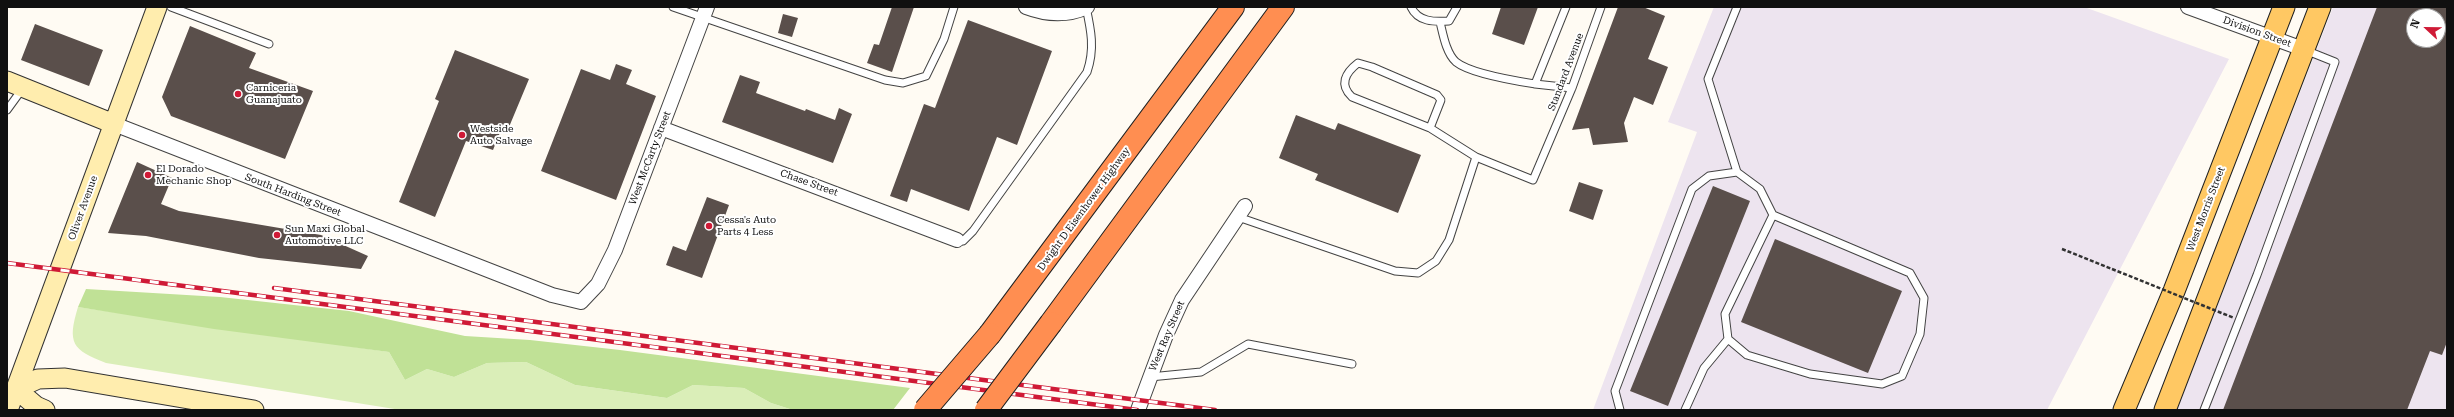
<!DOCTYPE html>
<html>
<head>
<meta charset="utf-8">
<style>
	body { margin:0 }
	#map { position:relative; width:2454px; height:417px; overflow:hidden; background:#fffbf3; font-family:"Roboto Serif",serif }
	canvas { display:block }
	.frame { position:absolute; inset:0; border:8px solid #101010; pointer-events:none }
	.north { position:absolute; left:2406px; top:8px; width:40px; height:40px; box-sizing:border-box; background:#fff; border:1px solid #9f9f9f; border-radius:50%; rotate:292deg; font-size:11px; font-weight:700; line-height:16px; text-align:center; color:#101010 }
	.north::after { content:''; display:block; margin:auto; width:14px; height:18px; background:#cf1a36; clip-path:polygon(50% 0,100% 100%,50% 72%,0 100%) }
</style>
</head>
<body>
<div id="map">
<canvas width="2454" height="417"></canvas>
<div class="frame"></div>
<div class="north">N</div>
</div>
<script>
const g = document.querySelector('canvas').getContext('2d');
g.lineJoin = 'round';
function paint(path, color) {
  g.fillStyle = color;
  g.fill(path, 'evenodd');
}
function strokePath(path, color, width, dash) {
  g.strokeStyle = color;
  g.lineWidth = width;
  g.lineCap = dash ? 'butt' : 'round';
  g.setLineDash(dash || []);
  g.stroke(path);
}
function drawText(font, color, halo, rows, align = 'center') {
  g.font = font + ' "Roboto Serif",serif';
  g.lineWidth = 4;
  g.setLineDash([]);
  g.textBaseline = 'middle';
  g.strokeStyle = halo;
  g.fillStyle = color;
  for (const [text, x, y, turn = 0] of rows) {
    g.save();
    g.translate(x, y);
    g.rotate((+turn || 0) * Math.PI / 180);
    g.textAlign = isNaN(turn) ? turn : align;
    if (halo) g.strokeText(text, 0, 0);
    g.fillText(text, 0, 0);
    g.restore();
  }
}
paint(new Path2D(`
	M1714 7H2084L2229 59 2047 410H1593L1697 132 1668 122Z
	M2333 7H2447V410H2177ZM2414 16H2438V40H2414Z`), '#ede4ef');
paint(new Path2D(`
	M78 307 389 352 405 380 427 369 454 377 487 363 526 362 575 385 667 398 693 385 744 388 771 403 793 410H401L106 363C72 350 67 343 78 307Z`), '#daeeb8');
paint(new Path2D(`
	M86 289 220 297 349 311 465 336 530 340 620 350 910 388 893 410H793L771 403 744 388 693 385 667 398 575 385 526 362 487 363 454 377 427 369 405 380 389 352 214 329 78 307Z`), '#c0e196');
paint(new Path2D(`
	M892 7H914L892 72 867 63 874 44 879 45Z
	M1501 7H1538L1524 45 1492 34Z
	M1618 7H1643L1665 16 1648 59 1668 67 1653 105 1634 97 1624 123 1628 142 1593 145 1589 128 1572 130Z
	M2377 7H2447V342L2442 355 2430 351 2407 410H2223ZM2414 16H2438V40H2414Z
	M783 14 798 18 792 37 778 33Z
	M968 20 1052 51 1017 145 997 137 969 211 911 189 907 202 890 196 924 104 935 108Z
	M35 24 103 50 89 86 21 60Z
	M190 26 256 53 249 68 313 91 285 159 171 116 162 97Z
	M455 50 529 79 509 127 503 125 493 150 466 141 435 217 399 202 439 101 435 99Z
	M616 64 632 70 626 84 656 96 616 200 541 171 581 69 610 80Z
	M740 75 760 82 756 93 805 111 806 109 835 120 839 108 852 114 833 163 722 122Z
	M1296 115 1335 130 1338 123 1421 155 1398 213 1315 180 1318 174 1279 158Z
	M137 162 172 178 161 204 179 211 321 235 368 256 361 269 259 258 146 236 108 233Z
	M1579 182 1603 190 1593 220 1569 211Z
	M1713 186 1750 201 1668 406 1630 391Z
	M707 197 729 205 702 278 666 265 673 246 686 251Z
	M1775 239 1902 291 1868 373 1741 322Z`), '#5a4f4b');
const lane = new Path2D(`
	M171 7 269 44
	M673 7 885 80 903 83 926 76 944 39 954 7
	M1411 7C1418 22 1434 22 1449 21L1457 7
	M1566 7 1535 84 1572 88
	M1737 7 1708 79 1737 172 1760 189 1773 215 1910 273 1924 298 1920 334 1902 376 1882 384 1810 374 1747 355 1728 339 1725 314 1773 215
	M1440 22C1443 34 1446 53 1456 62 1471 74 1516 81 1535 84
	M7 110 23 88
	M1430 128 1441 100 1437 95 1372 67 1358 63C1345 73 1339 85 1352 97L1430 128 1476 157
	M1238 217 1395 271 1418 273 1436 261 1449 240 1476 157 1533 180 1572 88 1601 7
	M957 240 963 241 973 231 1087 72C1095 49 1091 30 1086 7
	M1150 377 1201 372 1248 344 1352 364
	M1620 410 1615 391 1692 189 1709 176 1737 172
	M1685 410 1704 368 1728 339
	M2204 410 2257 275 2335 62 2305 50`);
const street = new Path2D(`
	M1026 7C1047 15 1067 16 1087 7
	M2188 7 2303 49
	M114 124 552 295 581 302 598 284 615 250 707 7
	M661 128 957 240
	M1138 410 1166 335 1182 300 1245 206`);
const secondary = new Path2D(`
	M7 81 114 124
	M8 410 157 7
	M45 410 36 406 16 389 38 379 65 378 254 410`);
const primary = new Path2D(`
	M2124 410 2174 291 2284 7
	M2165 410 2320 7`);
const highway = new Path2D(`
	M1051 323 1283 7
	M990 334 1233 7`);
strokePath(lane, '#434343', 9);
strokePath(street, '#434343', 16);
strokePath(secondary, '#323232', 21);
strokePath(primary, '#212121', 23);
strokePath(highway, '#212121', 24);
strokePath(new Path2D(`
	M2062 249 2112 269`), '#323232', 2.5, [4, 2]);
strokePath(lane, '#fff', 7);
strokePath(street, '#fff', 14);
strokePath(secondary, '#ffedae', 19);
strokePath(primary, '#ffc863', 21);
strokePath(highway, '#ff8e51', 22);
const rail = new Path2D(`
	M7 263 1137 410
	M274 288 1215 410`);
strokePath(rail, '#cf1a36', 4.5);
strokePath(rail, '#fff', 3, [9]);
const highwayBridge = new Path2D(`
	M925 410 990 334
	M986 410 1051 323`);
strokePath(highwayBridge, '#212121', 24, []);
strokePath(new Path2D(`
	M2112 269 2234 318`), '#323232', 2.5, [4, 2]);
strokePath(highwayBridge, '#ff8e51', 22);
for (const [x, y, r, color] of [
	[238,94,4,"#cf1a36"],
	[462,135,4,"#cf1a36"],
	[148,175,4,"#cf1a36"],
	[709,226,4,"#cf1a36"],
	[277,235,4,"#cf1a36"]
]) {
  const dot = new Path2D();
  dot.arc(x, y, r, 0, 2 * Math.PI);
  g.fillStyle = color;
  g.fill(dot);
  strokePath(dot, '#fff', 1.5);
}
drawText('10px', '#101010', '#fff', [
	["Division Street",2257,32,20],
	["Standard Avenue",1566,72,-69],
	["West McCarty Street",650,158,-69],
	["Chase Street",809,183,20],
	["South Harding Street",293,195,21],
	["Oliver Avenue",83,208,-70],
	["Dwight D Eisenhower Highway",1084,209,-54],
	["West Morris Street",2206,209,-69],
	["West Ray Street",1167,336,-67]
]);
drawText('10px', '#101010', '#fff', [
	["Carniceria",246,88],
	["Guanajuato",246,100],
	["Westside",470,129],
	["Auto Salvage",470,141],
	["El Dorado",156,169],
	["Mechanic Shop",156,181],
	["Cessa's Auto",717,220],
	["Parts 4 Less",717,232],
	["Sun Maxi Global",285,229],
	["Automotive LLC",285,241]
], 'left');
</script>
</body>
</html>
